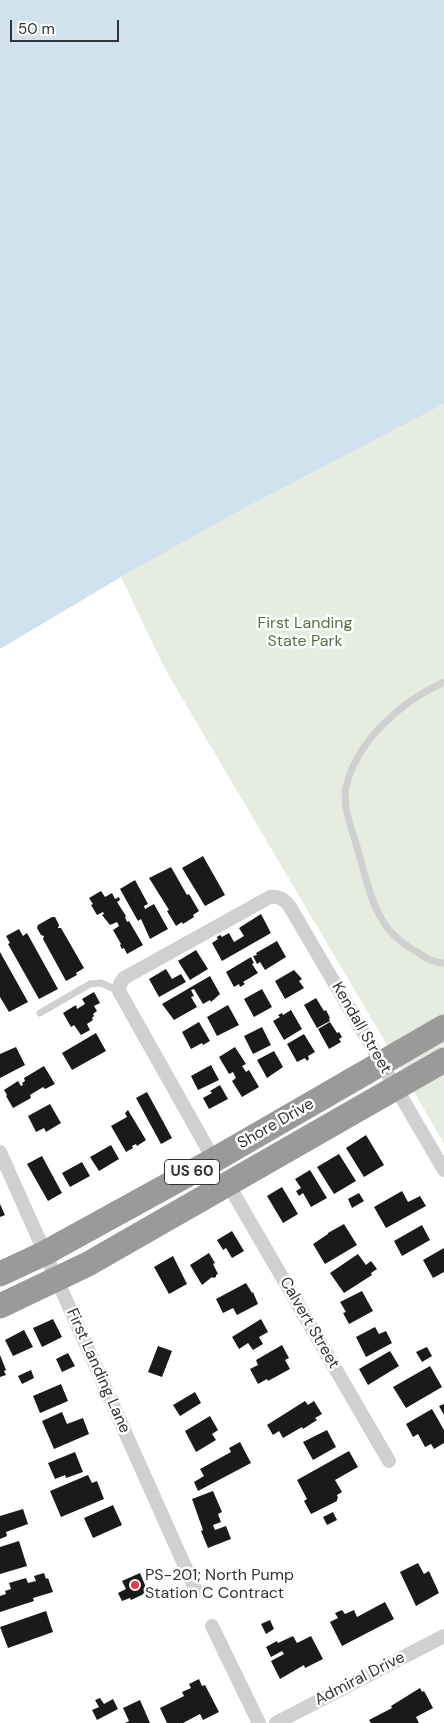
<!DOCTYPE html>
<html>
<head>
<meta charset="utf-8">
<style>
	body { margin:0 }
	#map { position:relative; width:444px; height:1723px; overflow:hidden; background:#fff; font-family:"DM Sans",sans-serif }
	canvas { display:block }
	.scale { position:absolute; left:10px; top:20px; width:109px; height:22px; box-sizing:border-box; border:2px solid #333; border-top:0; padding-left:6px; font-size:15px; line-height:18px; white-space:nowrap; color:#333; -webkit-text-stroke:4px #fff; paint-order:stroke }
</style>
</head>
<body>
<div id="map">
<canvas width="444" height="1723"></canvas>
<div class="scale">50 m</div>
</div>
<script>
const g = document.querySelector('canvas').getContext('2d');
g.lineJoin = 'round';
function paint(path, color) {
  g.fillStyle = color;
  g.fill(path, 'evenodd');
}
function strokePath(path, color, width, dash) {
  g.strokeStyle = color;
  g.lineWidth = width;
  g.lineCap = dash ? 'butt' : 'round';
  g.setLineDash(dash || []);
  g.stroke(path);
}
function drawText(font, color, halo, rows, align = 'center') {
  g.font = font + ' "DM Sans",sans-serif';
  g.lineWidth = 5;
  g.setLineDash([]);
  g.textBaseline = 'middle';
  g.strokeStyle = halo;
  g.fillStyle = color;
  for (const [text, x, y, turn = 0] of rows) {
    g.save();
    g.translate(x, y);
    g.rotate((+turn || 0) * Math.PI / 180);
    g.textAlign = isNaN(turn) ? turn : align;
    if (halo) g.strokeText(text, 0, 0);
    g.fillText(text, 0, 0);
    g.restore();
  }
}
paint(new Path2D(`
	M444 404V1144L383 1038 165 669 121 577 239 511Z`), '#e6ecdf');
paint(new Path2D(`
	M0 0H444V404L239 511 121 577 0 649Z`), '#cfe2ee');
paint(new Path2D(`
	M203 856 225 895 205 906 182 868Z
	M171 867 187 895 189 894 199 911 193 915 194 917 183 924 182 922 176 926 167 911 169 910 149 878Z
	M135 880 148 904 144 906 145 909 154 904 168 929 150 939 141 919 138 921 120 889Z
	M101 891 105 897 112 893 115 899 119 897 120 900 117 902 126 916 125 917 127 922 129 921 143 945 127 954 124 948 122 949 120 945 121 944 113 930 119 926 117 922 110 925 102 915 104 914 103 912 97 915 91 905 93 904 89 898Z
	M261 914 271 933 222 961 212 943 218 939 217 937 220 935 222 937 229 933 234 942 244 936 239 928Z
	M52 917H55L59 925 58 928H61L84 968 76 973 77 975 66 981 43 939 44 936 41 935 37 928 38 925Z
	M19 929 23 936 27 933 58 989 39 999 8 944 10 943 6 936Z
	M277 941 286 957 265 970 260 962 257 964 253 956 257 955 256 953Z
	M196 950 208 969 190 980 178 961Z
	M0 952 28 1002 9 1012 0 997Z
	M251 957 254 963 252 964 258 973 243 982 245 984 240 987 239 984 234 987 226 972Z
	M166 969 172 979 181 974 186 982 159 997 149 979Z
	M294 970 302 979 299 981 304 988 285 999 275 981Z
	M210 976 220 994 211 1002 210 1000 203 1004 194 989 191 990 194 996 191 997 197 1007 174 1020 162 1004Z
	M262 989 272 1007 254 1017 244 999Z
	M94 992 100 1003 94 1006 97 1011 93 1014 94 1016 92 1018 93 1020 87 1024 90 1030 81 1035 74 1025 71 1027 63 1013 76 1005 77 1009 85 1004 82 999Z
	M316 998 324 1011 326 1010 330 1018 329 1019 330 1021 317 1028 304 1005Z
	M228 1005 239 1025 217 1036 207 1017Z
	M291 1010 302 1029 284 1040 273 1021 280 1017 278 1015 282 1013 283 1015Z
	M199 1022 210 1041 203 1045 202 1043 191 1049 182 1032Z
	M330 1022 337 1033 339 1032 342 1037 339 1039 341 1042 329 1049 318 1029Z
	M262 1027 271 1045 253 1054 244 1036Z
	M96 1033 106 1051 72 1070 62 1053Z
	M304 1034 315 1052 308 1056 309 1059 307 1061 305 1058 297 1062 287 1044Z
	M16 1047 25 1065 0 1078V1054Z
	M235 1047 246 1064 242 1066 246 1072 249 1070 259 1087 242 1097 232 1081 236 1078 233 1072 229 1074 219 1057Z
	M274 1051 283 1067 267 1078 257 1060Z
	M211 1065 219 1080 198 1090 191 1076Z
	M44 1066 55 1084 45 1089 43 1087 30 1095 31 1098 13 1108 6 1096 7 1095 4 1090 18 1081 21 1086 23 1085 22 1083 25 1081 24 1078Z
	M220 1085 228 1099 209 1109 203 1098 212 1093 210 1091Z
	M147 1092 172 1138 161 1144 136 1098Z
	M50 1104 61 1123 46 1132 44 1128 36 1132 28 1116Z
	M128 1110 146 1140 137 1146 136 1144 132 1146 133 1148 126 1152 111 1126 127 1117 125 1113Z
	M366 1135 384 1165 364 1177 346 1148Z
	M111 1145 119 1159 99 1171 90 1157Z
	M339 1154 356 1181 334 1194 317 1167Z
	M42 1156 62 1193 48 1201 27 1164Z
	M82 1162 90 1176 70 1187 62 1173Z
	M310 1170 327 1198 311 1207 303 1193 299 1196 296 1191 301 1188 295 1179Z
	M282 1187 298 1214 283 1223 267 1196Z
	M402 1191 408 1202 420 1196 426 1206 386 1228 374 1207Z
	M359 1193 364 1201 352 1208 348 1199Z
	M0 1204 5 1215 0 1217Z
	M344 1224 357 1245 325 1264 313 1244 328 1234V1233Z
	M422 1225 430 1240 402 1256 394 1241Z
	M232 1231 244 1251 232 1258 226 1248 223 1250 217 1240Z
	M444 1248V1272L433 1278 423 1260Z
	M209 1253 215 1263 213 1264 218 1274 216 1275V1277L213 1278 212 1277 202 1285 190 1265Z
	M358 1254 366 1265 371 1261 377 1269 371 1273 372 1275 344 1293 330 1273Z
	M173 1256 187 1284 169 1294 154 1267Z
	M246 1283 252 1293 253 1292 258 1304 237 1315 233 1308 223 1313 216 1299Z
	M362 1291 373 1311 349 1324 343 1313 346 1312 340 1302Z
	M53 1319 62 1337 42 1347 33 1328Z
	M261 1319 268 1332 259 1337 263 1344 253 1350 248 1343 239 1349 232 1337Z
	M375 1327 379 1334 386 1331 392 1343 366 1357 356 1337Z
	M24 1330 33 1347 13 1356 5 1340Z
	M282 1345 289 1358 285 1360 290 1369 268 1381 267 1379 258 1384 250 1369 258 1365 256 1360Z
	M158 1346 172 1351 162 1377 148 1372Z
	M427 1347 432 1356 422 1362 416 1352Z
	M390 1351 399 1366 368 1385 359 1369Z
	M68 1353 75 1366 62 1372 56 1359Z
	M0 1355 6 1370 4 1371 6 1375 0 1377Z
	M430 1366 442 1387 406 1408 393 1387Z
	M31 1370 34 1378 22 1384 18 1376Z
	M61 1384 68 1401 40 1413 33 1396Z
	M195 1392 201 1403 180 1416 173 1405Z
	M305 1401 308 1405 314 1401 322 1414 315 1418 317 1420 303 1429 302 1427 283 1438 279 1431 273 1435 267 1425Z
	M444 1404V1415L439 1406Z
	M432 1409 444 1430V1443L434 1449 431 1444 425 1447 418 1434 413 1437 406 1424Z
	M62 1412 67 1424 83 1418 89 1434 54 1449 42 1421Z
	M210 1416 218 1430 212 1434 216 1440 196 1452 185 1431Z
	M327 1430 336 1447 313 1460 303 1442Z
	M240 1442 251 1463 198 1491 194 1482 204 1476 200 1469 231 1452 229 1448Z
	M349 1451 358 1467 335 1480 342 1492 337 1495 338 1498 337 1499V1501L311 1514 304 1501 307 1499 297 1480Z
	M75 1452 83 1472 66 1478 65 1475 55 1479 48 1463Z
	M88 1475 92 1483 97 1481 104 1499 61 1517 50 1491Z
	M213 1491 222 1512 218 1514 221 1522 213 1525 215 1530 226 1526 231 1539 208 1548 201 1531 203 1530 192 1499Z
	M113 1505 122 1525 93 1538 84 1518Z
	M23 1509 28 1524 6 1532 7 1536 0 1539V1516Z
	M333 1512 337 1520 327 1525 323 1517Z
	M19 1541 27 1566 0 1574V1547Z
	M418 1563 424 1574 429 1571 439 1593 416 1606 400 1572Z
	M44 1573 46 1579 48 1578 53 1592 33 1598 34 1601 0 1612V1596L6 1594 5 1591 11 1589 9 1583 26 1578 28 1583 36 1581 34 1576Z
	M140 1573 148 1592 131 1600 130 1598 122 1601 118 1593 126 1589 122 1581Z
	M385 1602 394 1619 342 1646 330 1622 338 1618 335 1613 342 1610 345 1614 354 1610 357 1617Z
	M46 1611 53 1632 8 1648 0 1627Z
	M270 1620 274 1629 266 1634 261 1624Z
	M293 1636 297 1643 311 1636 323 1659 305 1668 304 1665 280 1679 271 1661 284 1654 282 1651 271 1657 266 1647 277 1641 278 1643Z
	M199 1679 202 1686 205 1685 219 1712 203 1720 200 1714 183 1723H167L160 1708 184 1696 182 1692 191 1688 189 1684Z
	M420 1688 422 1692 424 1691 433 1708 416 1717 419 1723H371L369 1720 392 1708 391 1706Z
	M100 1698 104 1704 113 1699 118 1709 97 1720 92 1710 99 1707 95 1700Z
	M140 1700 150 1723H125L129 1721 123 1708Z`), '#1a1a1a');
strokePath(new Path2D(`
	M444 682C401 702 357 740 346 787 342 805 352 830 357 847 365 873 371 909 390 931 397 939 408 947 417 952 426 958 433 963 444 963
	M40 1013 90 984 101 983 119 991`), '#d0d0d0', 7);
strokePath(new Path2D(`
	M0 1152 196 1591
	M214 1160 119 991 120 984 124 978 270 897C280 896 284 899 290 907L444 1170
	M228 1184 389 1461
	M212 1626 259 1723
	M276 1723 444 1636`), '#d0d0d0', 14);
strokePath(new Path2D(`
	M0 1274 45 1253 214 1160 444 1027
	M0 1306 88 1264 444 1060`), '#9a9a9a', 25);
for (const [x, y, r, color] of [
	[135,1585,5,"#e63946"]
]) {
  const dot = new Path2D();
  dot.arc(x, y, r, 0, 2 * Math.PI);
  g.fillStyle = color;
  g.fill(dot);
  strokePath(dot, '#fff', 2);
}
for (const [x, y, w] of [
	[192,1172,55]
]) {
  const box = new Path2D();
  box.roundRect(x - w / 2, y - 12.5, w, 25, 4);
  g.fillStyle = '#fff';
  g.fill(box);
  strokePath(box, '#333', 1);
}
drawText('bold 15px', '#333', null, [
	["US 60",192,1172]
]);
drawText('16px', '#56703f', '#fff', [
	["First Landing",305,624],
	["State Park",305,642]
]);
drawText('16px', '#333', '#fff', [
	["Kendall Street",361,1028,60],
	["Shore Drive",276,1124,-30],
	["Calvert Street",309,1323,60],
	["First Landing Lane",98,1371,66],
	["Admiral Drive",360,1679,-27]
]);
drawText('16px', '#333', '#fff', [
	["PS-201; North Pump",145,1576],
	["Station C Contract",145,1594]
], 'left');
</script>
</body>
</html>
